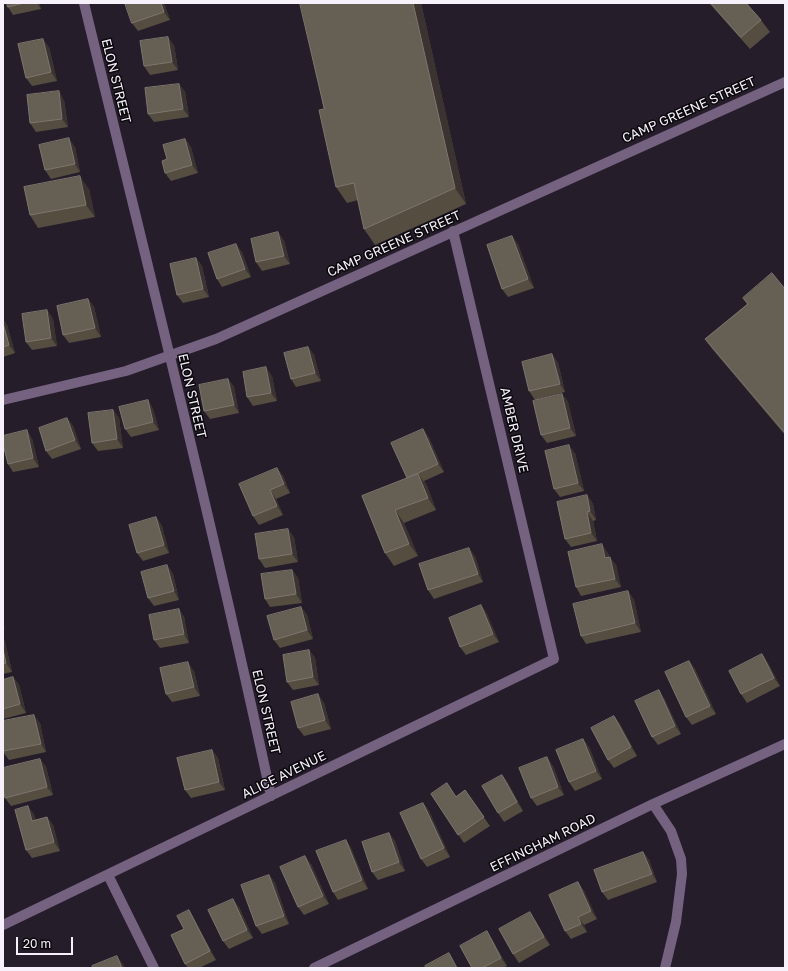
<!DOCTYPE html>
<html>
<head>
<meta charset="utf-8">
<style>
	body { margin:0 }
	#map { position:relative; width:788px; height:971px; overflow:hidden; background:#251d2a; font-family:"Golos Text",sans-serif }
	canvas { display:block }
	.frame { position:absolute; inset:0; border:4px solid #f6f1fa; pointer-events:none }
	.scale { position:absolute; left:16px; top:937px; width:57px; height:18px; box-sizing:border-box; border:2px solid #f6f1fa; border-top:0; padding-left:5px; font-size:12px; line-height:14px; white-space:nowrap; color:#f6f1fa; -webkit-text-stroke:3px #0c090e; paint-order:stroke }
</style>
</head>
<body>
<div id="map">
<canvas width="788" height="971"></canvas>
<div class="frame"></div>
<div class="scale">20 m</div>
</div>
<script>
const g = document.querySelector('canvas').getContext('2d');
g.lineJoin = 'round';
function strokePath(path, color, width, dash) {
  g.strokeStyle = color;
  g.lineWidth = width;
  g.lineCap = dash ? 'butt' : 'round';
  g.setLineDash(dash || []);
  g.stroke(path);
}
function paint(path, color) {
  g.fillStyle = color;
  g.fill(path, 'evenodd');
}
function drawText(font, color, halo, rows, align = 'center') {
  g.font = font + ' "Golos Text",sans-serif';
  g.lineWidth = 3;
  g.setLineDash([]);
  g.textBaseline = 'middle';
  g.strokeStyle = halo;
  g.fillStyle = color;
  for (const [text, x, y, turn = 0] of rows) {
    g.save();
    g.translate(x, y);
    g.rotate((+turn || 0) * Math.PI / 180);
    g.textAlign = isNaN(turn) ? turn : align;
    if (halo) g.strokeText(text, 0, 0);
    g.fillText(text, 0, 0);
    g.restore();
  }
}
strokePath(new Path2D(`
	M84 3C148 267 214 530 271 796
	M3 400 126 371 216 339 785 82
	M653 804 671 831 681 859 682 874 676 922 665 968
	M108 875 154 968
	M3 925 554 659 453 231
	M314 968 653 804 785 744`), '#756280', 10);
paint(new Path2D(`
	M7 3H39L41 9 13 15 8 7Z
	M164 3 170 20 138 31 132 23Z
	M421 3 466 204 375 245 364 229 358 200 347 203 336 187 324 109Z
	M709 3H746L761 20 770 32 750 49Z
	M174 45 178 70 150 75 144 66Z
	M49 47 57 81 32 86 26 78Z
	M179 84 185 92 189 117 154 122 148 114Z
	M64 100 68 127 36 132 30 123Z
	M185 139 191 147 198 173 171 181 165 173 167 159Z
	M75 147 80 172 51 179 45 170Z
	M89 189 95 217 38 228 30 215Z
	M278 232 284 241 290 264 262 271 256 262Z
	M518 244 534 288 508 297 502 289Z
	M242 252 251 277 222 287 217 279Z
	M196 258 202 266 209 297 183 303 177 295Z
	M785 289V435L714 351 705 339 747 304 743 298Z
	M88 299 94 307 101 337 69 343 63 335Z
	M47 310 53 319 57 346 32 350 26 342Z
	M3 319 7 325 15 353 3 357Z
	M308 347 314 355 321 381 296 387 291 379Z
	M552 354 558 363 565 392 535 400 529 391Z
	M272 376 277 401 253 406 247 397Z
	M228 379 234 387 239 413 210 419 204 411Z
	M562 394 568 402 576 436 547 443 541 435Z
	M148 400 153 409 159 430 131 437 125 429Z
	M113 410 119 418 123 448 98 451 92 443Z
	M67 418 73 426 81 449 52 459 46 451Z
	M423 429 429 438 444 472 424 481 427 486 436 510 404 523 418 556 394 566 385 553 362 496 407 478Z
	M27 430 32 439 39 467 13 472 8 464Z
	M575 453 584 491 560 497 554 489Z
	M277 468 283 476 290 493 276 499 283 515 259 525 253 516Z
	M587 495 593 504 596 520 593 521 597 541 571 547 565 539Z
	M156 517 162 526 169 553 143 561 137 553Z
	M294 537 298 562 265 568 259 559Z
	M608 553 609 557 616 565 621 587 581 596 576 587Z
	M475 556 483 582 434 599 428 590Z
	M167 565 173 574 179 600 154 606 148 598Z
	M292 570 298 578 302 603 270 607 265 599Z
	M628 591 634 600 641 632 586 644 581 636Z
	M481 605 487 614 499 642 466 655 460 647Z
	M301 607 307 615 313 639 280 648 274 640Z
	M179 609 184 617 189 643 160 648 154 640Z
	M3 638 5 642 12 672 3 674Z
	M309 650 315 658 319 685 293 690 287 682Z
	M762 654 768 663 780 686 747 703 741 694Z
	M689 661 695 669 716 714 692 725 686 717Z
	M194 671 200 696 172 702 166 694Z
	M13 677 19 685 26 713 3 719V680Z
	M318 694 324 703 331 729 304 736 298 728Z
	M664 698 681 734 658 745 652 737Z
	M614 716 620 724 637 756 614 768 608 760Z
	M3 721 40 723 46 752 9 760 3 752Z
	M583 739 589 747 602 779 575 791 569 782Z
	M212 750 218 758 225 790 191 798 185 790Z
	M40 759 46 767 53 795 11 806 5 798Z
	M553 766 564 795 537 806 531 798Z
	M502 775 508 783 523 811 504 822 498 813Z
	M465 790 490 826 464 843 431 794 456 796Z
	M423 803 429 811 450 857 427 867 421 859Z
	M34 814 35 820 47 817 53 825 60 851 32 858 26 850Z
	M389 833 395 841 405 871 378 880 372 872Z
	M346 840 351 848 368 889 338 900 333 892Z
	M643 852 649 860 657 882 608 900 602 892Z
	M311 864 329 904 304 915 298 907Z
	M269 875 275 883 289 924 262 934 256 926Z
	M578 882 584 891 597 919 584 925 587 932 571 939 565 931Z
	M239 907 253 938 229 949 223 941Z
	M189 910 194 919 216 960 199 968H188L185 964 184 929Z
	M535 920 550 945 519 963 513 954Z
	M492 939 507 966 503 968H472Z`), '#554d40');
paint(new Path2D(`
	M37 3H39L41 9Z
	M161 3H164L170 20 164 12Z
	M413 3H421L466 204 455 188Z
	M168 37 174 45 178 70 172 62Z
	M43 39 49 47 57 81 51 72Z
	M179 84 185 92 189 117 183 109Z
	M59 91 64 100 68 127 62 119Z
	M69 138 75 147 80 172 75 164Z
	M185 139 191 147 198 173 192 165Z
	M80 176 89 189 95 217 86 205Z
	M278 232 284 241 290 264 284 256Z
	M512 236 518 244 534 288 528 279Z
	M236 244 242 252 251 277 245 269Z
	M196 258 202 266 209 297 203 289Z
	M88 299 94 307 101 337 95 328Z
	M47 310 53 319 57 346 51 338Z
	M3 319 7 325 15 353 9 345 3 323Z
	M308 347 314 355 321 381 315 373Z
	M552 354 558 363 565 392 560 384Z
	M266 367 272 376 277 401 271 393Z
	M228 379 234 387 239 413 234 405Z
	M562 394 568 402 576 436 570 428Z
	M148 400 153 409 159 430 153 422Z
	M113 410 119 418 123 448 117 439Z
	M67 418 73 426 81 449 75 440Z
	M423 429 429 438 444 472 438 464Z
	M27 430 32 439 39 467 33 458Z
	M569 445 575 453 584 491 578 483Z
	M277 468 283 476 290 493 284 484Z
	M418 474 427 486 436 510 428 498Z
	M270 490 276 499 283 515 277 506Z
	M587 495 593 504 596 520 590 511Z
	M395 510 404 523 418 556 409 544Z
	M587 512 593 521 597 541 591 533Z
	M156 517 162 526 169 553 164 545Z
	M288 529 294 537 298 562 292 554Z
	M602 544 608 553 611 566 605 558Z
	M469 548 475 556 483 582 478 574Z
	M610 557 616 565 621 587 615 579Z
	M167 565 173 574 179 600 174 591Z
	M292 570 298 578 302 603 296 594Z
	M628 591 634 600 641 632 635 623Z
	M481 605 487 614 499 642 493 634Z
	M301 607 307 615 313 639 307 630Z
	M179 609 184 617 189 643 184 634Z
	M3 621 5 630 3 627Z
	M3 638 5 642 12 672 6 663 3 649Z
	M309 650 315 658 319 685 313 677Z
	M762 654 768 663 780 686 774 678Z
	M689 661 695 669 716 714 710 706Z
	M188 662 194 671 200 696 194 687Z
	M13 677 19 685 26 713 20 704Z
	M659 690 664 698 681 734 675 726Z
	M318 694 324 703 331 729 325 720Z
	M34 715 40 723 46 752 41 744Z
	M614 716 620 724 637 756 631 747Z
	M583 739 589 747 602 779 596 771Z
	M212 750 218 758 225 790 219 782Z
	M547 757 553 766 564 795 558 787Z
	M40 759 46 767 53 795 47 787Z
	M502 775 508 783 523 811 517 802Z
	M423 803 429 811 450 857 444 848Z
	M28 806 34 814 38 829 32 821Z
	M47 817 53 825 60 851 54 842Z
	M389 833 395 841 405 871 399 862Z
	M346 840 351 848 368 889 362 880Z
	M643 852 649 860 657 882 652 874Z
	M305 856 311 864 329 904 323 896Z
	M269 875 275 883 289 924 284 916Z
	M578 882 584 891 597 919 591 911Z
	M233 899 239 907 253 938 247 930Z
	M189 910 194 919 216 960 210 951Z
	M530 912 535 920 550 945 544 937Z
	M578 917 584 925 587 932 581 924Z
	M487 931 492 939 507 966 501 958Z
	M117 956 123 964 125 968H122Z`), '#3b332f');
const building = new Path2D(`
	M7 3H24L8 7Z
	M125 3H161L164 12 132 23Z
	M300 3H413L455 188 364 229 354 183 336 187 319 110 324 109Z
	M711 3H746L761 20 741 37Z
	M168 37 172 62 144 66 140 41Z
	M43 39 51 72 26 78 18 44Z
	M179 84 183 109 148 114 145 88Z
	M59 91 62 119 30 123 27 95Z
	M69 138 75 164 45 170 39 145Z
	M185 139 192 165 165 173 162 161 167 159 163 145Z
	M80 176 86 205 30 215 24 187Z
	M278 232 284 256 256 262 251 239Z
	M512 236 528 279 502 289 487 245Z
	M236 244 245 269 217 279 208 253Z
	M196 258 203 289 177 295 170 264Z
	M772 273 785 289V433L705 339 748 304 743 298Z
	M88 299 95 328 63 335 57 306Z
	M47 310 51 338 26 342 22 314Z
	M3 323 9 345 3 347Z
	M308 347 315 373 291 379 284 353Z
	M552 354 560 384 529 391 522 362Z
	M266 367 271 393 247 397 243 372Z
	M228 379 234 405 204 411 199 385Z
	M562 394 570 428 541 435 533 401Z
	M148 400 153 422 125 429 119 407Z
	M113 410 117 439 92 443 88 413Z
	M67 418 75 440 46 451 39 428Z
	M423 429 438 464 407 478 391 443Z
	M27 430 33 458 8 464 3 444V436Z
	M569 445 578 483 554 489 545 451Z
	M277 468 284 484 270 490 277 506 253 516 239 484Z
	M418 474 428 498 395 510 409 544 385 553 362 496Z
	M587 495 590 511 587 512 591 533 565 539 557 502Z
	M156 517 164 545 137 553 129 525Z
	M288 529 292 554 259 559 255 534Z
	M602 544 605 558 610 557 615 579 576 587 568 552Z
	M469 548 478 574 428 590 419 564Z
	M167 565 174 591 148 598 141 572Z
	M292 570 296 594 265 599 261 574Z
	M628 591 635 623 581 636 573 604Z
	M481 605 493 634 460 647 449 618Z
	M301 607 307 630 274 640 267 616Z
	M179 609 184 634 154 640 149 615Z
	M3 649 6 663 3 664Z
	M309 650 313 677 287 682 283 655Z
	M762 654 774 678 741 694 729 671Z
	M689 661 710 706 686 717 665 672Z
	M188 662 194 687 166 694 160 668Z
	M13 677 20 704 3 709V680Z
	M659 690 675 726 652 737 635 701Z
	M318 694 325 720 298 728 291 702Z
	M34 715 41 744 3 751V721Z
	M614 716 631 747 608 760 591 728Z
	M583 739 596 771 569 782 556 750Z
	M212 750 219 782 185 790 177 758Z
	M547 757 558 787 531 798 519 768Z
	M40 759 47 787 5 798 3 789V768Z
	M502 775 517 802 498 813 482 786Z
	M447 783 456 797 465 790 484 817 458 835 431 794Z
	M423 803 444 848 421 859 400 813Z
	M28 806 32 821 47 817 54 842 26 850 15 810Z
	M389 833 399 862 372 872 362 842Z
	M346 840 362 880 333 892 316 851Z
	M643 852 652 874 602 892 594 870Z
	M305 856 323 896 298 907 280 867Z
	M269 875 284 916 256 926 241 885Z
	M578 882 591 911 578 917 581 924 565 931 549 895Z
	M233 899 247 930 223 941 208 910Z
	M189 910 210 951 185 964 171 935 184 929 177 916Z
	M530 912 544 937 513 954 499 929Z
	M487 931 501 958 482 968H472L460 946Z
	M449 953 457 968H426L425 966Z
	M117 956 122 968H93L92 966Z`);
paint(building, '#665f54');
strokePath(building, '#7d766e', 1);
drawText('13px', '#f6f1fa', '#0c090e', [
	["ELON STREET",116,81,76],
	["CAMP GREENE STREET",689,110,-24],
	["CAMP GREENE STREET",394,244,-24],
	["ELON STREET",192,396,77],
	["AMBER DRIVE",514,430,77],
	["ELON STREET",266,712,77],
	["ALICE AVENUE",284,775,-26],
	["EFFINGHAM ROAD",543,843,-26]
]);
</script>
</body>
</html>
